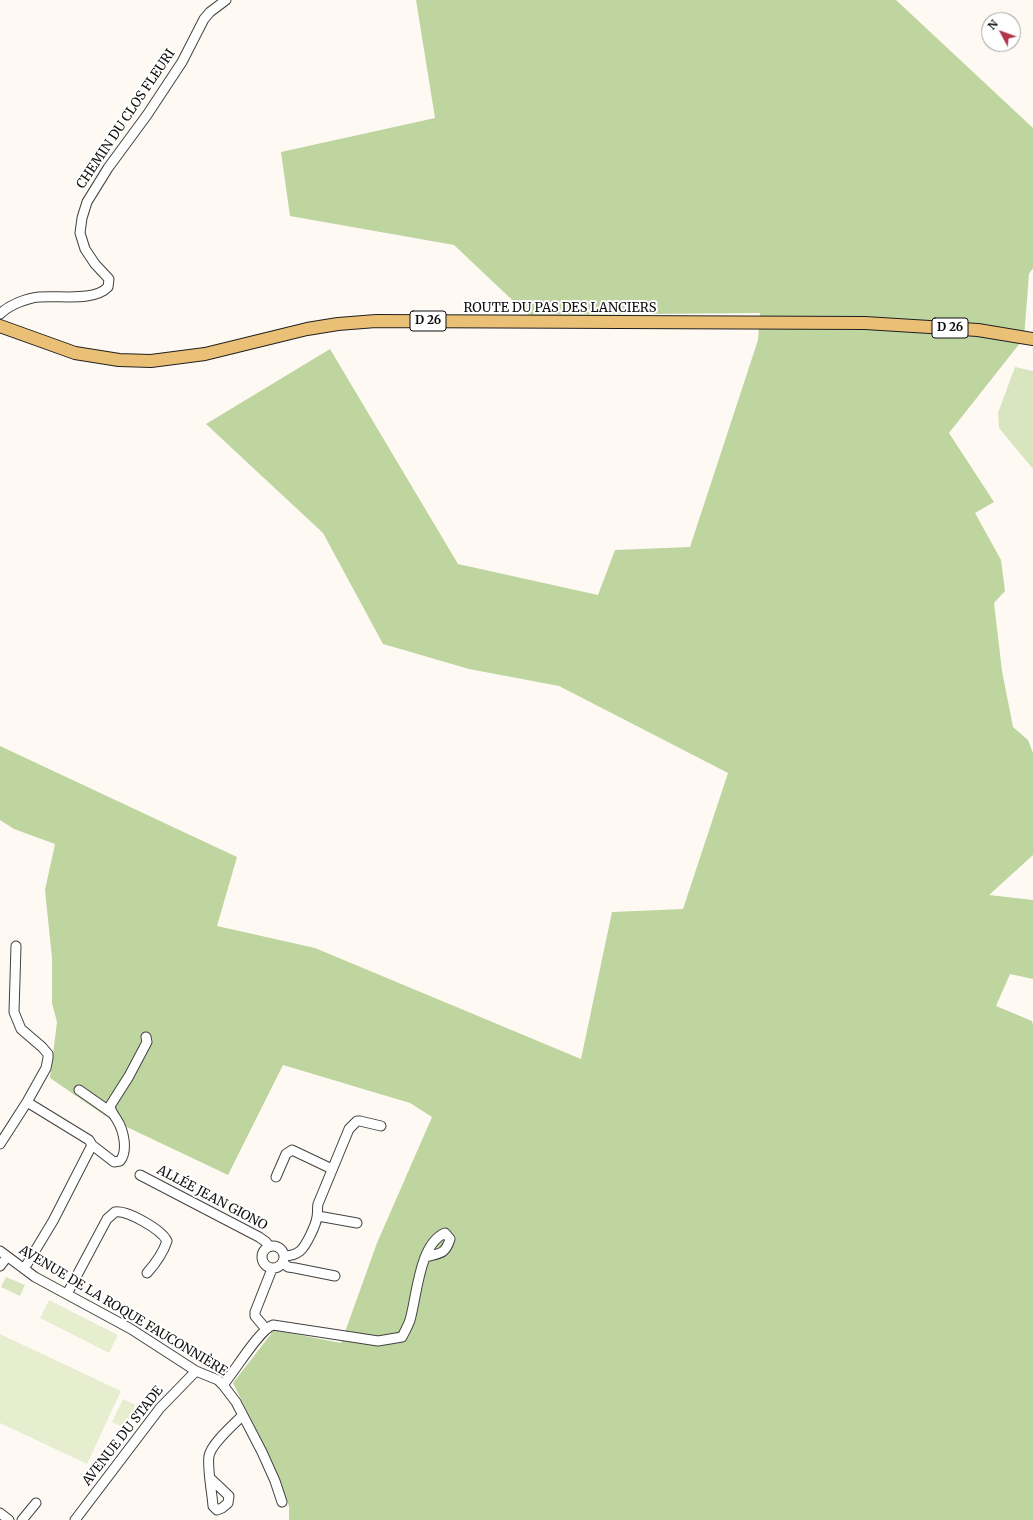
<!DOCTYPE html>
<html>
<head>
<meta charset="utf-8">
<style>
	body { margin:0 }
	#map { position:relative; width:1033px; height:1520px; overflow:hidden; background:#fefaf3; font-family:Merriweather,serif }
	canvas { display:block }
	.north { position:absolute; left:981px; top:12px; width:40px; height:40px; box-sizing:border-box; background:#fff; border:1px solid #9f9f9f; border-radius:50%; rotate:311deg; font-size:11px; font-weight:700; line-height:16px; text-align:center; color:#0f0f0f }
	.north::after { content:''; display:block; margin:auto; width:14px; height:18px; background:#b1354b; clip-path:polygon(50% 0,100% 100%,50% 72%,0 100%) }
</style>
</head>
<body>
<div id="map">
<canvas width="1033" height="1520"></canvas>
<div class="north">N</div>
</div>
<script>
const g = document.querySelector('canvas').getContext('2d');
g.lineJoin = 'round';
function paint(path, color) {
  g.fillStyle = color;
  g.fill(path, 'evenodd');
}
function strokePath(path, color, width, dash) {
  g.strokeStyle = color;
  g.lineWidth = width;
  g.lineCap = dash ? 'butt' : 'round';
  g.setLineDash(dash || []);
  g.stroke(path);
}
function drawText(font, color, halo, rows, align = 'center') {
  g.font = font + ' Merriweather,serif';
  g.lineWidth = 4;
  g.setLineDash([]);
  g.textBaseline = 'middle';
  g.strokeStyle = halo;
  g.fillStyle = color;
  for (const [text, x, y, turn = 0] of rows) {
    g.save();
    g.translate(x, y);
    g.rotate((+turn || 0) * Math.PI / 180);
    g.textAlign = isNaN(turn) ? turn : align;
    if (halo) g.strokeText(text, 0, 0);
    g.fillText(text, 0, 0);
    g.restore();
  }
}
paint(new Path2D(`
	M1015 367 1033 371V469L999 428 998 413Z
	M6 1277 25 1285 20 1296 1 1287Z`), '#d8e5bf');
paint(new Path2D(`
	M416 0H896L1033 128V268L1029 274 1024 338 949 433 994 502 975 513 1001 560 1005 591 994 603 1002 671 1013 727 1028 740 1033 753V855L989 895 1033 900V979L1010 974 996 1006 1032 1021 1033 1025V1520H289V1506L272 1461 233 1383 274 1330 341 1343 377 1243 432 1117 410 1103 283 1065 228 1175 110 1119 50 1078 57 1022 52 1003V958L45 890 55 844 14 829 0 820V746L237 857 217 926 315 948 581 1059 612 912 683 909 728 773 559 686 469 669 383 644 323 533 206 424 330 349 458 564 598 595 615 550 690 547 758 340 760 313 528 315 454 245 290 216 281 152 435 118Z`), '#bed5a0');
paint(new Path2D(`
	M49 1300 118 1335 109 1353 40 1318Z
	M0 1334 121 1391 87 1464 0 1423Z
	M123 1399 135 1405 125 1428 112 1422Z`), '#e7eed0');
const minor = new Path2D(`
	M0 314C9 305 27 298 39 297 59 295 94 302 108 287L109 279 95 264 85 249 80 233 82 218 87 202 108 168 147 115 182 62 204 19 210 12 226 0
	M79 1090 112 1113
	M0 1144 27 1102 46 1068 48 1058V1054L42 1047 21 1029 14 1012 16 946
	M92 1145 114 1162 120 1161C128 1151 124 1131 117 1120 114 1115 111 1112 110 1106L129 1076 147 1042 146 1037
	M140 1175 259 1237 266 1242 269 1246
	M276 1177 286 1154 292 1150 332 1169
	M318 1216 357 1223
	M262 1257a11 11 0 1 1 22 0a11 11 0 1 1-22 0Z
	M0 1251 35 1277 131 1329 196 1371 218 1380 223 1385 236 1402 262 1452 275 1481 282 1502
	M284 1256C290 1256 295 1255 300 1251 306 1246 316 1225 317 1217 318 1212 317 1208 318 1204L349 1129 357 1121H360L381 1126
	M283 1263 288 1267 295 1268 335 1276
	M0 1266 7 1257
	M24 1269 53 1221 92 1145 89 1140 27 1102
	M67 1294 107 1219 115 1212C127 1210 161 1229 167 1241 163 1253 156 1263 147 1273
	M266 1329 255 1316V1312L272 1269
	M223 1385C235 1371 259 1330 273 1325L378 1341 402 1337C405 1331 408 1326 410 1320 417 1296 419 1244 445 1233L450 1239C445 1255 440 1253 425 1257
	M210 1478 229 1496 228 1503 222 1508 217 1510 213 1506C212 1492 207 1468 209 1456 211 1444 233 1425 242 1416
	M0 1513 9 1520
	M22 1520 36 1503
	M75 1520 160 1408 196 1371`);
const major = new Path2D(`
	M0 326 75 353 119 360 151 361 205 354 307 329 338 324 376 321 865 323 978 330 1033 339`);
strokePath(minor, '#424242', 11);
strokePath(major, '#202020', 14);
strokePath(minor, '#fff', 9);
strokePath(major, '#eabf76', 12);
for (const [x, y, w] of [
	[428,321,36],
	[950,328,36]
]) {
  const box = new Path2D();
  box.roundRect(x - w / 2, y - 10, w, 20, 3);
  g.fillStyle = '#fff';
  g.fill(box);
  strokePath(box, '#0f0f0f', 1);
}
drawText('bold 12px', '#0f0f0f', null, [
	["D 26",428,321],
	["D 26",950,328]
]);
drawText('13px', '#0f0f0f', '#fff', [
	["CHEMIN DU CLOS FLEURI",126,119,-56],
	["ROUTE DU PAS DES LANCIERS",560,308],
	["ALLÉE JEAN GIONO",212,1198,28],
	["AVENUE DE LA ROQUE FAUCONNIÈRE",123,1311,31],
	["AVENUE DU STADE",123,1436,-52]
]);
</script>
</body>
</html>
